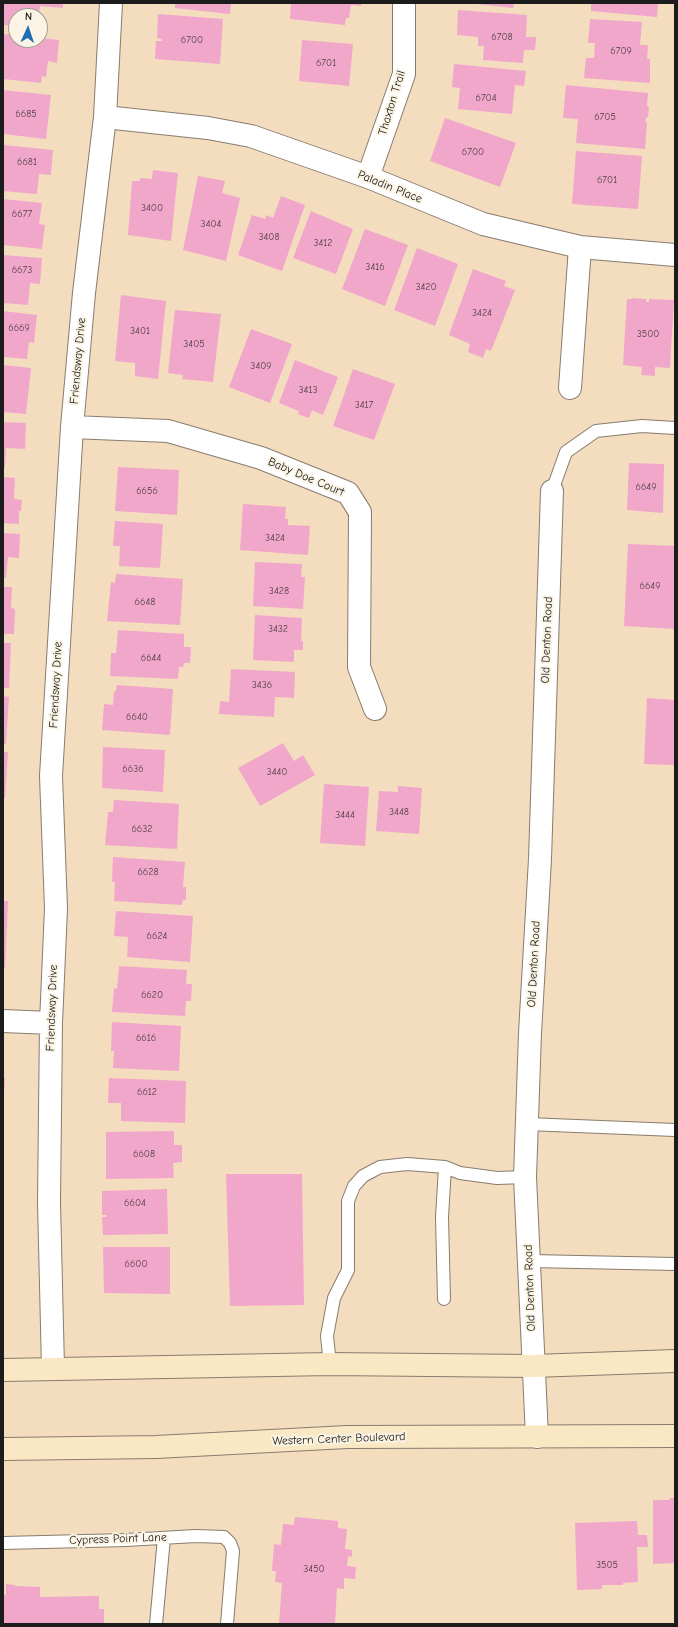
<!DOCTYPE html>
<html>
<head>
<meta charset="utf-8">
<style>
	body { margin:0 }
	#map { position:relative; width:678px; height:1627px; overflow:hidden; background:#f4dcbf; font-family:"Comic Neue",sans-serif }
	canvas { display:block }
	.frame { position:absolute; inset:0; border:4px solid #1c1c1c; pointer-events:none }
	.north { position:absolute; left:8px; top:8px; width:40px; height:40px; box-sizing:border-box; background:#fcf5e5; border:1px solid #a29e95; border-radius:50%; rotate:3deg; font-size:11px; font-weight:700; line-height:16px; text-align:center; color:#1c1c1c }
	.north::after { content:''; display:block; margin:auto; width:14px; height:18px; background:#1f6fb2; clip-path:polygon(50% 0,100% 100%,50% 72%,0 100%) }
</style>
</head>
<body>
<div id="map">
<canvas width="678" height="1627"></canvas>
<div class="frame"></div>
<div class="north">N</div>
</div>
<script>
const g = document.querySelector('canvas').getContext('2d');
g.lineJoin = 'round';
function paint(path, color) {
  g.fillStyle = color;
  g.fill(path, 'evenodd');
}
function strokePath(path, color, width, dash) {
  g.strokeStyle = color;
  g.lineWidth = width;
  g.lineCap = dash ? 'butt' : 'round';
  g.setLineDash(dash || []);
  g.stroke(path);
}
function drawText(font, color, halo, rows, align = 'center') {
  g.font = font + ' "Comic Neue",sans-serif';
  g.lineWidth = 4;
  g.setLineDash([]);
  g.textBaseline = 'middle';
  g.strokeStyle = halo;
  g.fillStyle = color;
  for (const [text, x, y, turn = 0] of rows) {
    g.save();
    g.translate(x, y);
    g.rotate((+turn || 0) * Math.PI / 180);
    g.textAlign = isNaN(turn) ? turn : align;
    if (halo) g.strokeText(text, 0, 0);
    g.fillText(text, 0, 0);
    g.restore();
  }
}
paint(new Path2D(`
	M3 3H63V8L40 6 39 15 33 14 32 16H16V26L3 25Z
	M175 3H231L230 14 175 8Z
	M291 3H361V6L351 5 349 18H346L345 25 290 19Z
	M468 3H514L513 8Z
	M591 3H658L657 17 591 11Z
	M458 10 527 15 526 37H536L535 50H524L523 63 483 60 484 46H478V37L457 35Z
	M158 14 223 19 220 64 155 59 156 41H162V39L157 38Z
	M590 19 642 22 640 45H648L647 59H650V83L584 78 586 58H594L595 43H588Z
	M3 34 16 35V40H40V38L59 40 57 63 48 61 46 77 42 76 41 83 3 79Z
	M302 40 353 44 349 86 299 81Z
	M454 64 526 71 524 86 515 85 512 114 458 109 460 88 452 87Z
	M566 85 648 93 647 105 649 108 648 117 646 118 645 122H647L645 149 576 143 578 119 563 118Z
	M3 90 51 95 46 139 3 134Z
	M445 118 516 143 500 187 430 161Z
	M3 145 53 150 51 175 39 174 37 194 3 191Z
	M576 151 642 156 638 209 572 204Z
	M153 170 178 173 171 241 128 235 132 181H140V178L152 179Z
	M198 176 225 181 222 193 240 198 226 261 183 250Z
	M281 196 305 205 282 271 238 255 252 215 265 219 266 215 273 218Z
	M3 199 42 203 39 224 45 225 42 249 3 245Z
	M311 211 353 229 336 274 293 258Z
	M365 229 408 245 385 306 342 289Z
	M417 248 458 264 435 326 394 310Z
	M3 255 42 258 40 284 30 283 28 305 3 303Z
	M473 269 506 281 504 286 515 290 491 351 486 349 483 358 468 352 470 344 449 335Z
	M121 295 166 301 158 379 135 376V363L115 361Z
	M632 298 646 299V302H649V299L674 300 670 368 655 367V376L641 375 642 367 623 365 627 299H632Z
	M175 310 221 314 213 382 182 379 183 375 168 373Z
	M3 311 37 315 34 343 29 342 27 359 3 357Z
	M251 329 292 344 270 403 229 387Z
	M295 360 338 377 323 415 312 410 309 418 298 414 299 411 279 403Z
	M3 365 31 368 26 414 3 412Z
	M353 369 395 384 374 440 333 426Z
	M3 422 26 423 25 449 6 448 5 468H3Z
	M629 463 664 464 663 513 627 510Z
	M118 467 179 470 177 515 115 511Z
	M3 477 15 478 14 499 22 500 21 511H19V524L3 523Z
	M243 504 286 507 285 519H288V525L310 526 308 555 240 550Z
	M115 521 163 524 160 568 119 566 120 546H113Z
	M3 533 20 534 19 558 8 557 6 578H3Z
	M628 544 675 546V629L624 626Z
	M255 562 302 564 301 577H305L303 609 253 606Z
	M116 574 183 579 180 625 107 621 111 582 115 583Z
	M3 587H12L11 608 15 609 14 634H3Z
	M255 615 302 618 301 641H303V650H294V662L253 660Z
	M118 630 184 634V647H191L190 663H184L183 667H179L178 679 110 676 111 653H116Z
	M3 643H11L9 688H3Z
	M231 669 295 672 294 698 275 697 274 717 219 714 220 701 229 702Z
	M117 685 173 689 170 735 102 730 104 704 113 705 114 691H116Z
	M3 696 9 697 6 744H3Z
	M647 698 675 700V765L644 764Z
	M283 743 294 761 303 755 315 775 260 806 238 768Z
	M103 747 165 750 163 792 102 788Z
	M3 752H8L5 798H3Z
	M324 784 369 787 365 846 320 843Z
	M398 786 422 788 419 834 376 831 379 791 398 792Z
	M114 800 179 804 177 849 105 845 108 812H113Z
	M113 857 185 862 183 887H186V900H183L182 905 114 901 115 882H112Z
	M3 901H8L5 968H3Z
	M116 911 193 916 190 962 127 957 128 937 114 936Z
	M119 966 187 970 186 984H192L191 1001H186L185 1016 112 1012 114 988 117 989Z
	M112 1022 181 1026 179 1071 113 1068 114 1051H111Z
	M3 1078H5L4 1094H3Z
	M109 1078 186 1081 185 1123 121 1121V1103H108Z
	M174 1131V1145H182V1162L173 1163 174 1178 106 1179V1132Z
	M226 1174H302L304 1305 230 1306Z
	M167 1189 168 1234 103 1235 102 1217H106L107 1215H102V1191Z
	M103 1247H170V1294L104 1293Z
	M670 1498H675V1563L653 1564V1500H669Z
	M295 1517 338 1521V1528L347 1529 345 1549 352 1550V1557L348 1556 347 1566 356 1567 355 1579 344 1578V1589L337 1588 335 1624H279L282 1583 275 1582 276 1571H272L274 1544 281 1545 283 1524 294 1525Z
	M637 1521 638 1535H647L648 1547H637L638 1582 623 1583V1585H602V1589L577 1590 575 1523Z
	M6 1584 15 1585V1586L40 1587V1597L99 1596V1609H104V1624H3V1595H6Z`), '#f1a7ca');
const lane = new Path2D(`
	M552 491 566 452 596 431 642 426 675 428
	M527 1124 675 1130
	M530 1261 675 1264
	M444 1299 442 1217 445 1167
	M330 1364 327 1336 334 1298 348 1270V1201L354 1186 363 1176 380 1167 407 1164 445 1167 460 1173 497 1178 525 1177
	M3 1543 126 1540 196 1536 224 1537 230 1543 233 1551 227 1624
	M156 1624 164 1538`);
const street = new Path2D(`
	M105 117 208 128 251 136 368 177 483 224 580 247 675 255
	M368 177 404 74V3
	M570 388 580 247
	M72 427 168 431 261 458 348 493 360 512 359 667 375 709
	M3 1021 51 1023
	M53 1368 49 1202 51 1023 56 908 51 776 72 427 84 293 105 117 111 3
	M537 1437 525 1177 530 1033 540 859 552 491`);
const secondary = new Path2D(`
	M3 1370 330 1364 533 1366 675 1361
	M3 1449 156 1447 347 1437 675 1436`);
strokePath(lane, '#887c6e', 14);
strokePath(street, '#887c6e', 24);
strokePath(secondary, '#887c6e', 24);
strokePath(lane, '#fff', 12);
strokePath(street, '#fff', 22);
strokePath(secondary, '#fae7c3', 22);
drawText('10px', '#513f48', null, [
	["6708",502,37],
	["6700",192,40],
	["6709",621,51],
	["6701",326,63],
	["6704",486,98],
	["6685",26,114],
	["6705",605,117],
	["6700",473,152],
	["6681",27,162],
	["6701",607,180],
	["3400",152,208],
	["6677",22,214],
	["3404",211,224],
	["3408",269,237],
	["3412",323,243],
	["3416",375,267],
	["6673",22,270],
	["3420",426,287],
	["3424",482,313],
	["6669",19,328],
	["3401",140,331],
	["3500",648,334],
	["3405",194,344],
	["3409",261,366],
	["3413",308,390],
	["3417",364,405],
	["6649",646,487],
	["6656",147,491],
	["3424",275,538],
	["6649",650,586],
	["3428",279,591],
	["6648",145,602],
	["3432",278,629],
	["6644",151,658],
	["3436",262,685],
	["6640",137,717],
	["6636",133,769],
	["3440",277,772],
	["3448",399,812],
	["3444",345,815],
	["6632",142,829],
	["6628",148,872],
	["6624",157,936],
	["6620",152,995],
	["6616",146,1038],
	["6612",147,1092],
	["6608",144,1154],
	["6604",135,1203],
	["6600",136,1264],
	["3505",607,1565],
	["3450",314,1569]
]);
drawText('12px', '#1c1c1c', '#fcf5e5', [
	["Thaxton Trail",392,103,-73],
	["Paladin Place",390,187,22],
	["Friendsway Drive",78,361,-85],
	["Baby Doe Court",306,477,23],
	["Old Denton Road",547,640,-88],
	["Friendsway Drive",56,685,-87],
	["Old Denton Road",534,964,-87],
	["Friendsway Drive",52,1008,-88],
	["Old Denton Road",530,1288,-92],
	["Western Center Boulevard",339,1439,-2],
	["Cypress Point Lane",118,1539,-2]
]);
</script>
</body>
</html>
